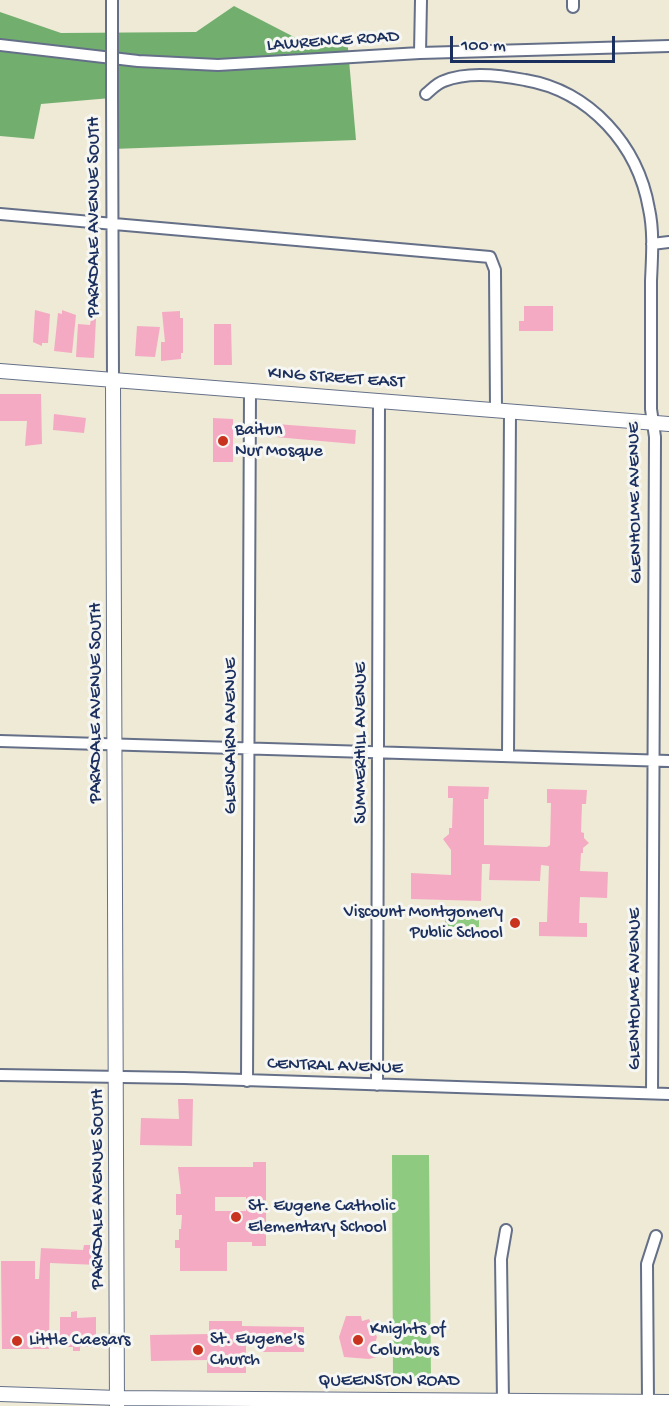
<!DOCTYPE html>
<html>
<head>
<meta charset="utf-8">
<style>
	body { margin:0 }
	#map { position:relative; width:669px; height:1406px; overflow:hidden; background:#eeead6; font-family:"Gochi Hand",sans-serif }
	canvas { display:block }
	.scale { position:absolute; left:450px; top:36px; width:165px; height:27px; box-sizing:border-box; border:3px solid #1b2f5e; border-top:0; padding-left:8px; font-size:18px; line-height:21px; white-space:nowrap; color:#1b2f5e; -webkit-text-stroke:4px #f6f6f2; paint-order:stroke }
</style>
</head>
<body>
<div id="map">
<canvas width="669" height="1406"></canvas>
<div class="scale">100 m</div>
</div>
<script>
const g = document.querySelector('canvas').getContext('2d');
g.lineJoin = 'round';
function paint(path, color) {
  g.fillStyle = color;
  g.fill(path, 'evenodd');
}
function strokePath(path, color, width, dash) {
  g.strokeStyle = color;
  g.lineWidth = width;
  g.lineCap = dash ? 'butt' : 'round';
  g.setLineDash(dash || []);
  g.stroke(path);
}
function drawText(font, color, halo, rows, align = 'center') {
  g.font = font + ' "Gochi Hand",sans-serif';
  g.lineWidth = 6;
  g.setLineDash([]);
  g.textBaseline = 'middle';
  g.strokeStyle = halo;
  g.fillStyle = color;
  for (const [text, x, y, turn = 0] of rows) {
    g.save();
    g.translate(x, y);
    g.rotate((+turn || 0) * Math.PI / 180);
    g.textAlign = isNaN(turn) ? turn : align;
    if (halo) g.strokeText(text, 0, 0);
    g.fillText(text, 0, 0);
    g.restore();
  }
}
paint(new Path2D(`
	M445 912H479V927H445Z
	M392 1155H429L431 1379H393Z`), '#8ecb81');
paint(new Path2D(`
	M234 6 296 38 347 37 356 140 113 149 111 98 41 104 34 139 0 136V12L61 33 196 32Z`), '#72af6f');
paint(new Path2D(`
	M524 306H553V331H519V321H524Z
	M35 310 50 314 48 343H42V346L33 342Z
	M62 310 76 315 72 353 54 351 58 313 62 314Z
	M180 311V318H183V353H181V359L161 361V342H165L162 312Z
	M91 319H96L94 358 76 357 78 324 90 325Z
	M214 324H231L232 365H214Z
	M137 326 160 327 155 357 135 356Z
	M0 394H41L42 444 25 446 27 421H0Z
	M54 414 86 418 84 433 53 430Z
	M213 418 233 419V462H213Z
	M276 424 356 430 355 444 275 437Z
	M448 786 489 787 488 799H484V845L547 847 550 845 551 803H547V789L587 790 586 804H582L581 832 584 833V838L589 843 583 848V853H581L580 871 608 872 607 898 580 897 579 923H587V937L539 936V922H547L549 866 541 865 540 881 489 880 490 864H482L481 901 411 899V873L451 875V850L443 839 449 834V828H452L453 798H448Z
	M178 1099H193L192 1146 140 1145 141 1118 179 1119Z
	M253 1162H266V1246H252V1242H227V1271H180V1248H175V1240H179V1229H181L182 1215H176V1194H181L178 1167H253ZM215 1197H246V1211H215Z
	M84 1245H99L98 1265 50 1263 49 1349H2L1 1261H35V1279H39L41 1248 83 1250Z
	M77 1311V1318L96 1317V1347H80V1351H73V1347H60V1317H71V1312Z
	M346 1316H361L362 1321 369 1319 377 1337 375 1343 378 1344 377 1357 369 1359 344 1357 339 1337Z
	M209 1321H242V1326L304 1327V1352H260V1341H246V1373H207V1360L151 1361 150 1335 209 1334Z`), '#f5aac3');
const minor = new Path2D(`
	M112 0V17
	M573 0V7
	M0 45 138 61 218 65 420 53 669 46
	M420 53 421 0
	M112 92 113 381
	M426 94C431 90 437 83 444 81 468 71 500 75 525 80 590 91 638 145 649 209 654 232 652 257 651 281 651 324 651 366 651 409L655 437 652 1093
	M0 214 490 257 495 270 496 410
	M652 244 669 242
	M0 741 669 761
	M508 756 510 412
	M0 1075 184 1078 669 1094
	M247 1081 250 391
	M377 1085 379 401
	M503 1401 501 1259 506 1230
	M648 1402 647 1264 656 1236`);
const major = new Path2D(`
	M0 371 669 424
	M113 381 117 1406
	M0 1394 118 1398 669 1402`);
strokePath(minor, '#657088', 14);
strokePath(major, '#657088', 16);
strokePath(minor, '#fff', 10);
strokePath(major, '#fff', 14);
const minorBridge = new Path2D(`
	M112 17V92`);
strokePath(minorBridge, '#657088', 14, []);
strokePath(minorBridge, '#fff', 10);
for (const [x, y, r, color] of [
	[223,441,6,"#c8321e"],
	[515,923,6,"#c8321e"],
	[236,1217,6,"#c8321e"],
	[358,1340,6,"#c8321e"],
	[17,1341,6,"#c8321e"],
	[198,1350,6,"#c8321e"]
]) {
  const dot = new Path2D();
  dot.arc(x, y, r, 0, 2 * Math.PI);
  g.fillStyle = color;
  g.fill(dot);
  strokePath(dot, '#f6f6f2', 2);
}
drawText('18px', '#1b2f5e', '#f6f6f2', [
	["LAWRENCE ROAD",333,42,-4],
	["PARKDALE AVENUE SOUTH",95,217,-90],
	["KING STREET EAST",336,379,4],
	["GLENHOLME AVENUE",636,503,-91],
	["PARKDALE AVENUE SOUTH",97,703,-90],
	["GLENCAIRN AVENUE",232,736,-90],
	["SUMMERHILL AVENUE",362,743,-90],
	["GLENHOLME AVENUE",636,989,-90],
	["CENTRAL AVENUE",335,1067,2],
	["PARKDALE AVENUE SOUTH",99,1189,-90],
	["QUEENSTON ROAD",389,1382]
]);
drawText('18px', '#1b2f5e', '#f6f6f2', [
	["Baitun",235,431],
	["Nur Mosque",235,452],
	["Viscount Montgomery",503,913,"right"],
	["Public School",503,934,"right"],
	["St. Eugene Catholic",248,1207],
	["Elementary School",248,1228],
	["Knights of",370,1330],
	["Columbus",370,1351],
	["St. Eugene's",210,1340],
	["Church",210,1361],
	["Little Caesars",29,1341]
], 'left');
</script>
</body>
</html>
